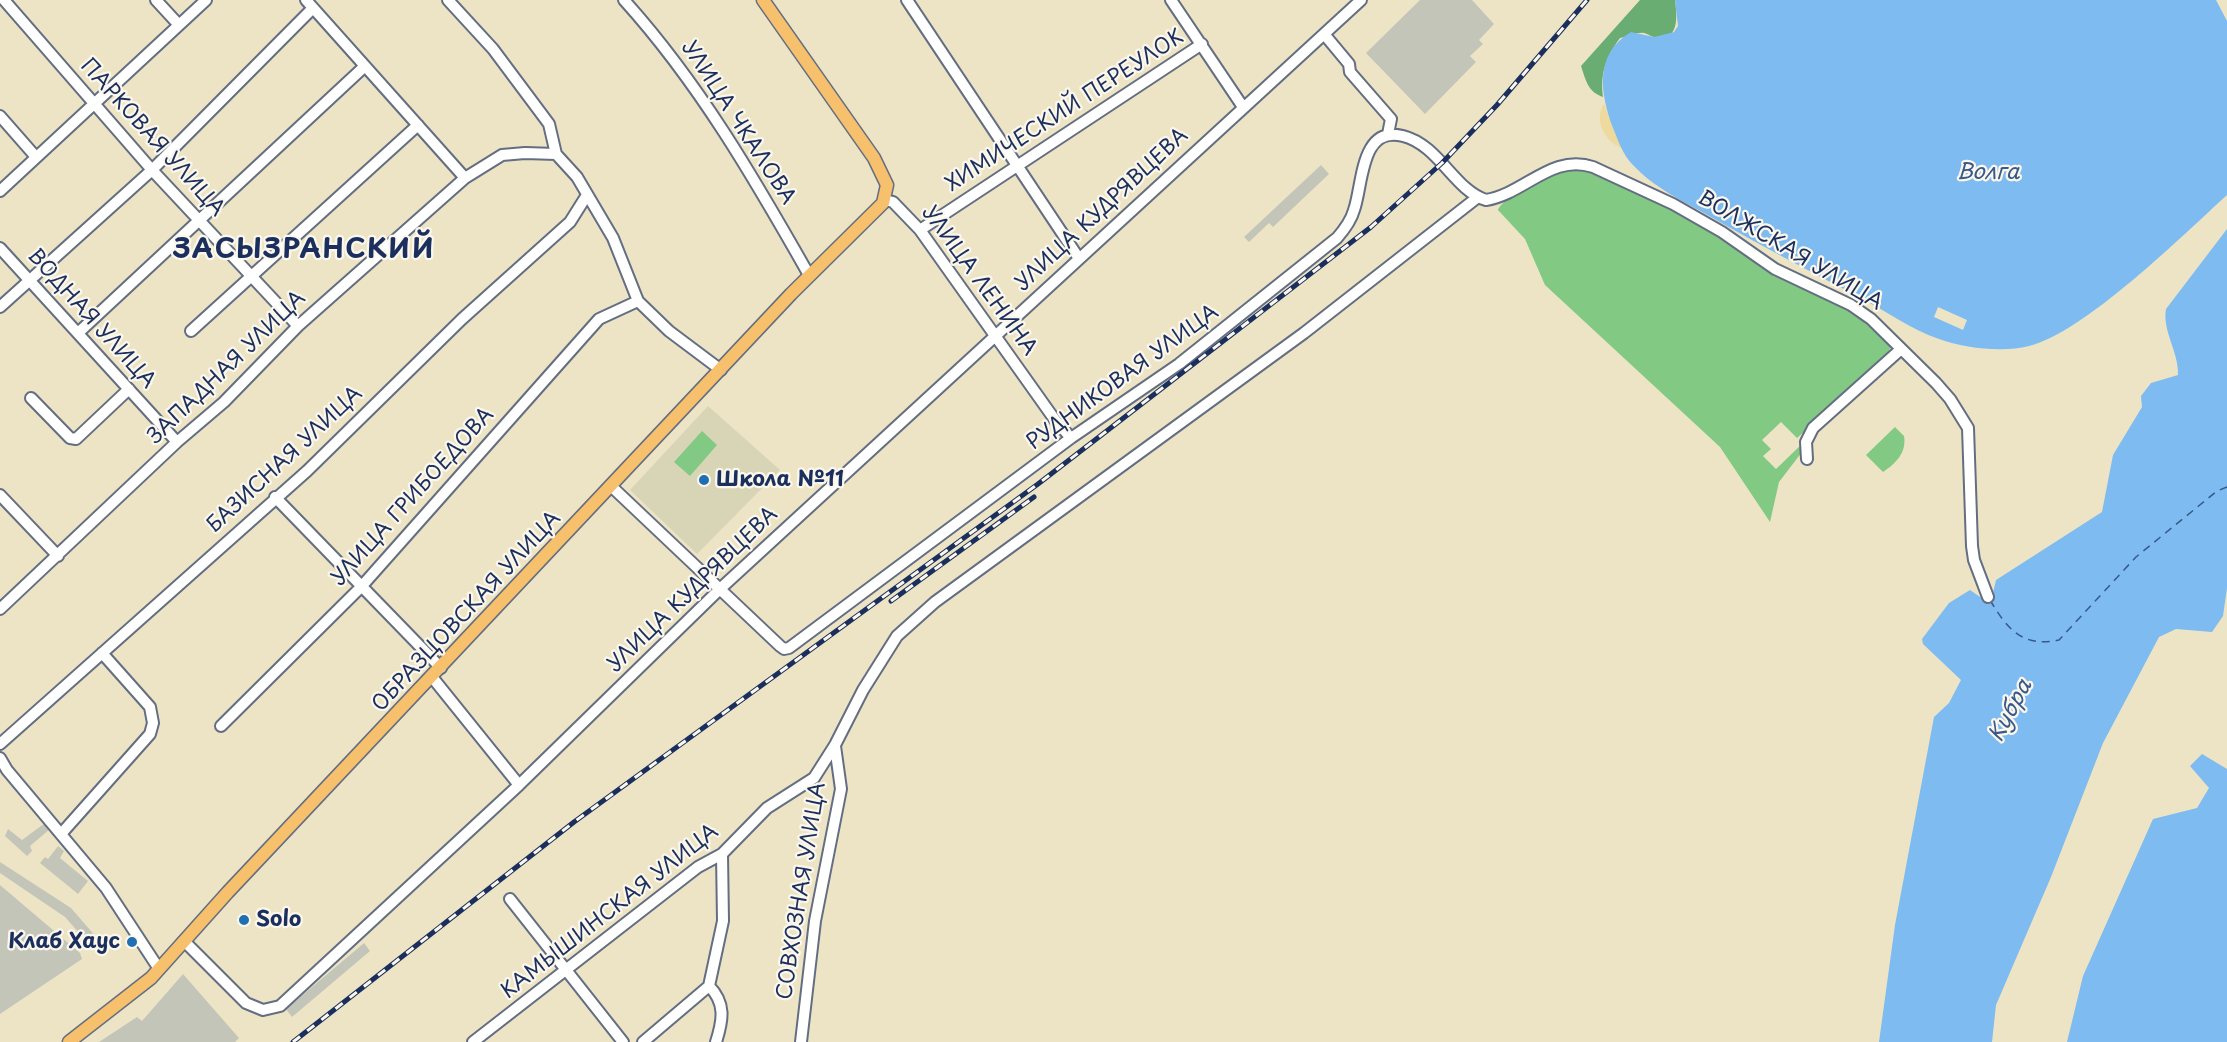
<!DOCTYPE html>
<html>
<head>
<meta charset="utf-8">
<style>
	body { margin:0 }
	canvas { display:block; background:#ece4c4 }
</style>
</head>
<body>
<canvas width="2227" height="1042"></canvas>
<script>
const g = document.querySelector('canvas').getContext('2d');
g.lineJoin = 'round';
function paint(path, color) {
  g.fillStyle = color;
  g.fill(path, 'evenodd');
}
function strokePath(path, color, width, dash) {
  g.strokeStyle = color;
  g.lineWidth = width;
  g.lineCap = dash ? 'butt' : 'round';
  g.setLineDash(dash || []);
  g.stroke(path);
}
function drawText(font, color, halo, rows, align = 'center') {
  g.font = font + ' "Playpen Sans",sans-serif';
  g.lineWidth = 4.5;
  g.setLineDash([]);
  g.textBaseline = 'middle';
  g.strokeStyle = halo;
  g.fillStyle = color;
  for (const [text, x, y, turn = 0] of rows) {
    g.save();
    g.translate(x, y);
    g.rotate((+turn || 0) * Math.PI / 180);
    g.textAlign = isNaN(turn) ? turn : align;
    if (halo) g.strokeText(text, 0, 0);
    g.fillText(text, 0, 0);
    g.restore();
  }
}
paint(new Path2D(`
	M708 406 780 470 697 554 630 490Z`), '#d8d5b7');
paint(new Path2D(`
	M1420 0H1472L1494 24 1479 40 1483 44 1470 56 1476 62 1425 114 1366 53Z
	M1321 165 1329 174 1273 227 1269 223 1249 242 1244 237Z
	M45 823 50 829 30 846 32 851 27 856 5 836 8 829 22 840Z
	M58 846 64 851 60 858 88 881 78 894 40 863 45 857 48 859Z
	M0 862 71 908 104 946 96 952 65 917 0 873Z
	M0 885 80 953 82 959 0 1014Z
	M364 943 370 951 292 1017 286 1009Z
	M183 974 239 1038 235 1042H99L137 1017 142 1021Z`), '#c4c5b9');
paint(new Path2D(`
	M1573 168 1591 171 1614 182 1709 229 1774 276 1854 313 1891 346 1886 359 1797 438 1781 422 1762 440 1771 449 1763 456 1776 469 1802 444V452L1779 482 1770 522 1720 447 1545 285 1525 239 1498 210C1502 197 1559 171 1573 168Z
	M1895 427 1904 436C1907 453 1895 464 1883 472L1866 455Z
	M702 431 717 445 690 476 674 462Z`), '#82c984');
paint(new Path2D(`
	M1640 0H1675C1677 17 1680 42 1654 37 1652 37 1646 33 1644 33 1637 32 1627 37 1620 38 1606 57 1600 73 1603 97 1588 92 1586 81 1581 66Z`), '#69ad72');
paint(new Path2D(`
	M1604 104 1622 148C1605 143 1593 119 1604 104Z`), '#eeda9e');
paint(new Path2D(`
	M1675 0H2216L2227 21V195C2182 236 2085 332 2029 346 2002 353 1965 348 1939 339 1910 329 1886 311 1859 297 1809 271 1760 245 1711 217 1683 201 1654 188 1632 164 1623 155 1618 140 1613 128 1600 93 1594 54 1631 32L1654 37 1674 32 1678 26Z
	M2227 229V588L2223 616 2212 632 2176 629 2159 637 2103 743 2051 877 1996 1005 1992 1042H1879L1895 925 1934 717 1949 703 1961 680 1923 644 1922 639 1949 603 1970 590 1983 599 1993 593 1996 580 2102 512 2113 455 2142 407 2141 396 2151 383 2178 375C2179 352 2162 331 2166 309Z
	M2202 754 2227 769V1042H2067L2083 976 2153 819 2197 808 2209 788 2190 766Z`), '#7dbbf0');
paint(new Path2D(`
	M1938 307 1967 320 1963 330 1934 317Z`), '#ece4c4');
strokePath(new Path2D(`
	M1990 600C2007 629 2023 648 2059 640L2136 557 2217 491 2227 487`), '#38598a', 1.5, [8, 6]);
const minor = new Path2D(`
	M4 0 152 170 298 326
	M156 0 179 25
	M306 0 465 178
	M448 0 493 49 549 124 556 154 577 177 613 238 638 301 669 331 721 370
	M624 0C699 83 754 178 809 275
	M907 0 1078 257
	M1171 0 1243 107
	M1324 34 1349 64 1350 72 1391 119 1388 134
	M0 116 36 157
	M0 191 206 0
	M885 200 893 202 920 230 1055 420 1071 438
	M920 230 1202 44
	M0 248 177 442
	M0 307 152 170 313 8
	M191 331 418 125
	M78 333 365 66
	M31 398 70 438 76 439 129 389
	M1807 459 1806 442 1813 428 1900 350
	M611 486 780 646 784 649 789 648 1071 438 1179 364 1337 238C1344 230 1351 221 1354 210 1363 185 1360 125 1403 136 1439 145 1454 190 1486 200 1524 194 1552 153 1593 167L1673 204 1722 232 1775 269 1851 305 1871 319 1936 383 1950 399 1968 428 1972 546 1974 560 1988 597
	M0 495 58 556
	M275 497 441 668
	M0 609 177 442 224 402 298 326 465 178 502 155 525 153 556 154
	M432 677 519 785
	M221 726 361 587 599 319 638 301
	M0 744 307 471 462 319 570 222 587 195
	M0 758 7 770 106 888 159 969
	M61 834 150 734 153 723 150 707 102 653
	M510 899 623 1042
	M184 941 246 1003 263 1010 280 1006 519 785 721 588 1361 0
	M709 986C726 1003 723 1020 716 1042
	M473 1042 698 867 722 854 767 808 814 778 835 745 863 690 897 636 935 602 1304 333 1478 197
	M643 1042 709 986 723 921 722 854
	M801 1042 815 921 841 789 835 746`);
const major = new Path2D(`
	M69 1042 151 978 228 892 791 294 883 203 887 185 874 158 763 0`);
strokePath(minor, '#646e82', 14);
strokePath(major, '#646e82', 15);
strokePath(minor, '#fff', 10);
strokePath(major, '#f7c06c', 12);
const rail = new Path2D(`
	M891 601 1034 497
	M293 1042 574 822 1038 484 1371 227 1442 163 1497 105 1587 0`);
strokePath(rail, '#1b2f5e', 5);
strokePath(rail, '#fbf7ec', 3, [9]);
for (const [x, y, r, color] of [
	[704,480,6,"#1f6fb2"],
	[244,920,6,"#1f6fb2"],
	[132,942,6,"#1f6fb2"]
]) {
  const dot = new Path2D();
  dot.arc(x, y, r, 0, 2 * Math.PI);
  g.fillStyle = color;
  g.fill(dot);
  strokePath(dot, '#fbf7ec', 2);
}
drawText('21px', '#1b2f5e', '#fbf7ec', [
	["ХИМИЧЕСКИЙ ПЕРЕУЛОК",1065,111,-33],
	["УЛИЦА ЧКАЛОВА",738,123,57],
	["ПАРКОВАЯ УЛИЦА",152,138,48],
	["УЛИЦА КУДРЯВЦЕВА",1102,210,-43],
	["ВОЛЖСКАЯ УЛИЦА",1790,251,31],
	["УЛИЦА ЛЕНИНА",979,281,54],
	["ВОДНАЯ УЛИЦА",91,319,48],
	["ЗАПАДНАЯ УЛИЦА",227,368,-44],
	["РУДНИКОВАЯ УЛИЦА",1123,378,-36],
	["БАЗИСНАЯ УЛИЦА",285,460,-43],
	["УЛИЦА ГРИБОЕДОВА",413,497,-48],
	["УЛИЦА КУДРЯВЦЕВА",693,590,-44],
	["ОБРАЗЦОВСКАЯ УЛИЦА",467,612,-47],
	["СОВХОЗНАЯ УЛИЦА",802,891,-81],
	["КАМЫШИНСКАЯ УЛИЦА",610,912,-38]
]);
drawText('bold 21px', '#1b2f5e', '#fbf7ec', [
	["Школа №11",716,480],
	["Solo",256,920],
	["Клаб Хаус",120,942,"right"]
], 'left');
drawText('italic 22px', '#38598a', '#fbf7ec', [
	["Волга",1988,173],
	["Кубра",2011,711,-62]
]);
g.letterSpacing = '1.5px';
drawText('bold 27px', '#1b2f5e', '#fbf7ec', [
	["ЗАСЫЗРАНСКИЙ",304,251]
]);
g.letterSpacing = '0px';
</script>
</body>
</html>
